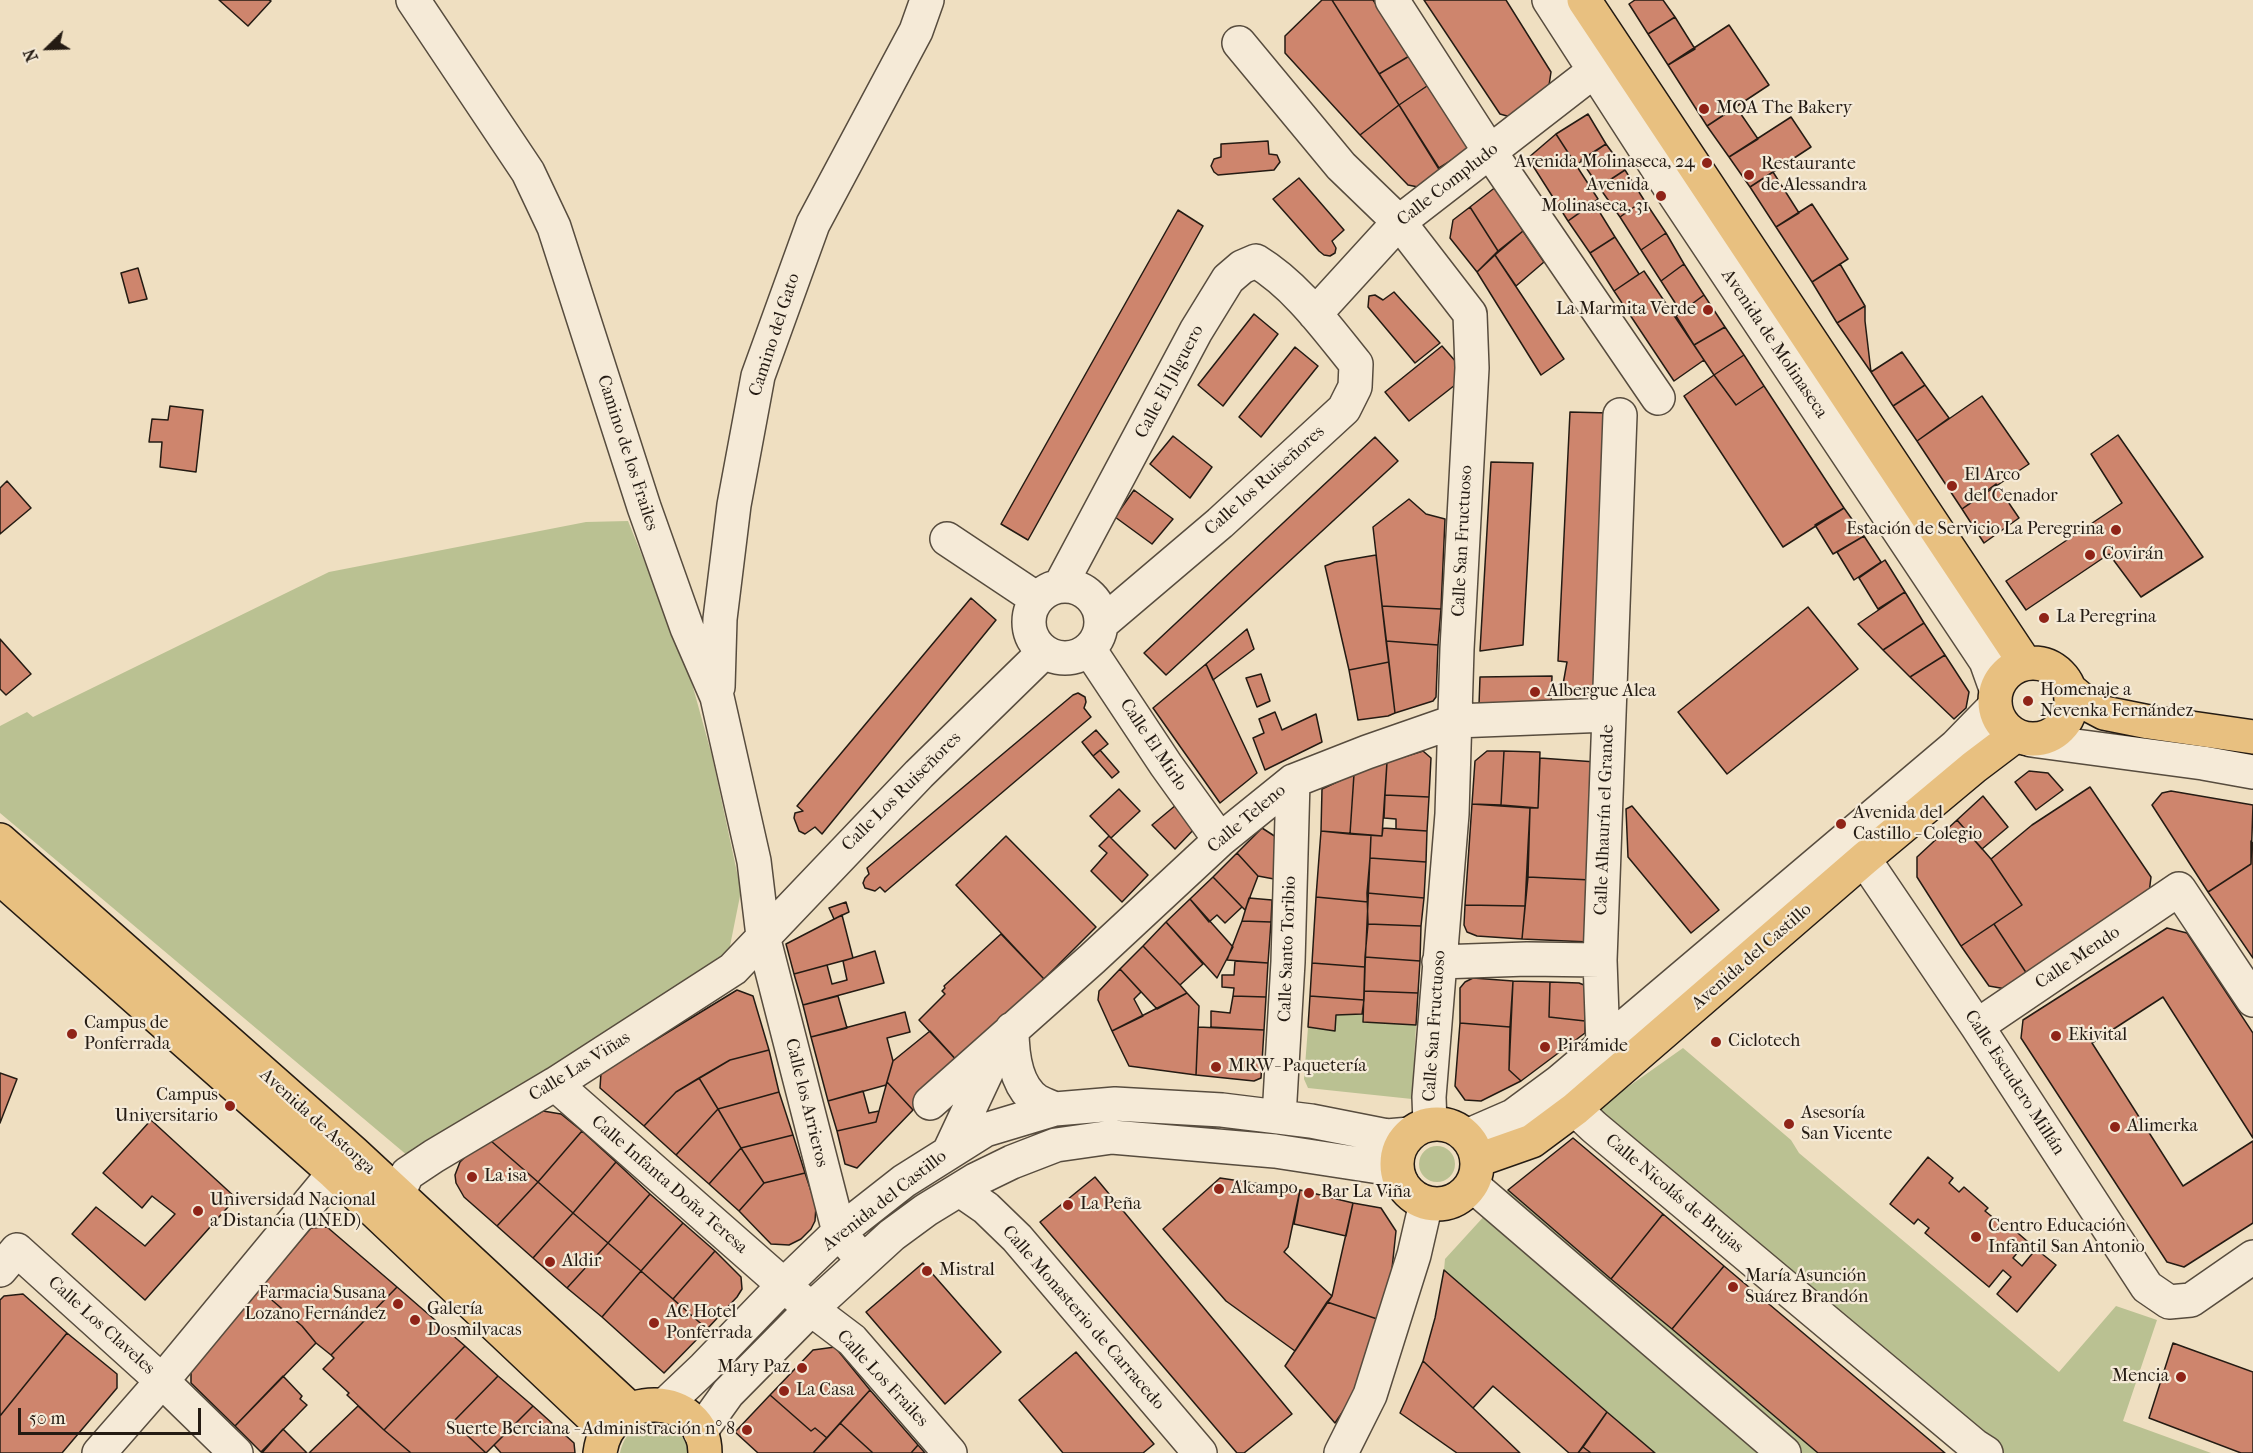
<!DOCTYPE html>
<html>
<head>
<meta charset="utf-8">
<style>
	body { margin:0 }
	#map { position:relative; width:2253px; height:1453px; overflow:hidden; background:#efdfc1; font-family:"IM FELL French Canon",serif }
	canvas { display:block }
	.north { position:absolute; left:18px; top:18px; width:60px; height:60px; -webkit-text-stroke:4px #f5ead7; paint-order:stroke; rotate:247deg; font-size:16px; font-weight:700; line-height:24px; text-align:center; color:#241b13 }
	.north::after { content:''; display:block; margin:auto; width:21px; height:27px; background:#241b13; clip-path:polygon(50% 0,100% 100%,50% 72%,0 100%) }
	.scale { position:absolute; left:18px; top:1408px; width:183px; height:27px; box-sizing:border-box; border:3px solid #241b13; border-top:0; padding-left:8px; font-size:18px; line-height:21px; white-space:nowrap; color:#241b13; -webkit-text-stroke:4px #f5ead7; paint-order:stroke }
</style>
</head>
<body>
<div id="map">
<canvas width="2253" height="1453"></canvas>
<div class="north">N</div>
<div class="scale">50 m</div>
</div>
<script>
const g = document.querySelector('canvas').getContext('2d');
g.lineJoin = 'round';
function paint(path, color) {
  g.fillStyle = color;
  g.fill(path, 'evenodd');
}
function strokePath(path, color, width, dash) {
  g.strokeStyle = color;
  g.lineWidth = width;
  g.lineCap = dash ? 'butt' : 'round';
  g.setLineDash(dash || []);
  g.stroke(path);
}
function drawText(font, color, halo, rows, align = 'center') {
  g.font = font + ' "IM FELL French Canon",serif';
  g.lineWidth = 4.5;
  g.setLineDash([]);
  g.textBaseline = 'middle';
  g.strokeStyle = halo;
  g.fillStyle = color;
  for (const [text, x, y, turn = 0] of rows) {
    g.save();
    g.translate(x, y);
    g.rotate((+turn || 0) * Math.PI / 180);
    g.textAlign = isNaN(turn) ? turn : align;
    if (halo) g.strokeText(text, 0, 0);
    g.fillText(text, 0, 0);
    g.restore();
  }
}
paint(new Path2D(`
	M628 521 688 669 712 756 741 891 727 961 414 1161 0 813V726L27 712 33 717 329 572 586 522Z
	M1362 1014 1363 1022 1416 1025 1412 1099 1308 1088 1304 1079 1308 1027 1335 1031 1336 1015Z
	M1683 1048 1791 1140 1799 1153 2059 1372 2116 1306 2157 1320 2123 1421 2211 1453H1986L1584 1118Z
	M1419 1164a18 18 0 1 1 36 0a18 18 0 1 1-36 0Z
	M1508 1190 1817 1453H1655L1444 1270 1445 1259Z
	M651 1422C671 1424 685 1432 689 1453H620C624 1435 633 1427 651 1422Z`), '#bac192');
const building = new Path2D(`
	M219 0H269L271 1 248 26Z
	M1322 0H1332L1399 105 1360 135 1285 53V36Z
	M1332 0H1373L1411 55 1379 74Z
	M1424 0H1506L1551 72 1548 92 1514 118 1500 114Z
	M1635 0H1663L1675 17 1648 34 1629 4Z
	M1675 17 1695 49 1668 65 1648 34Z
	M1729 25 1769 85 1707 126 1668 65Z
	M1411 55 1430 84 1399 105 1379 74Z
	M1430 84 1473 147 1439 168 1399 105Z
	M1399 105 1442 174 1423 188 1408 185 1360 135Z
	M1736 107 1758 139 1729 157 1707 126Z
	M1588 114 1606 144 1576 165 1556 134Z
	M1791 117 1811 147 1750 187 1729 157Z
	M1556 134 1598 199 1568 221 1528 158Z
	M1268 141 1269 154 1277 155 1280 162 1274 170 1218 175 1214 172 1211 166 1214 159 1221 157V144Z
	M1606 144 1625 170 1599 187 1581 160Z
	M1625 170 1644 200 1620 217 1599 187Z
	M1773 172 1799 213 1776 227 1750 187Z
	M1299 178 1344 230 1332 241 1336 248 1335 253 1330 256 1324 255 1319 251 1273 199Z
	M1497 186 1523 231 1498 251 1470 207Z
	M1644 200 1666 233 1641 250 1620 217Z
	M1594 203 1615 237 1590 253 1568 221Z
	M1812 204 1848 259 1812 282 1776 227Z
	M1470 207 1498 251 1477 272 1450 238 1453 220Z
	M1178 210 1203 226 1028 540 1001 524Z
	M1523 231 1544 262 1516 286 1495 255Z
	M1666 233 1684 264 1661 281 1641 250Z
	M1615 237 1639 274 1614 291 1590 253Z
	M1495 255 1564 359 1541 375 1477 272Z
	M1684 264 1704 295 1681 312 1661 281Z
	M1840 264 1865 306 1837 323 1812 282Z
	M138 268 147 299 129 303 121 273Z
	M1644 271 1704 360 1674 381 1614 291Z
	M1394 292 1440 343 1415 363 1368 307 1369 296 1375 295 1383 300Z
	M1704 295 1725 327 1694 345 1676 316Z
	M1865 306V321L1871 372 1837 323Z
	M1254 314 1278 334 1223 406 1198 385Z
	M1725 327 1744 355 1714 375 1694 345Z
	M1442 346 1457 363 1455 385 1409 421 1385 392Z
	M1295 347 1318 366 1261 437 1239 417Z
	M1902 352 1925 385 1893 406 1871 372Z
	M1744 355 1764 386 1736 405 1714 375Z
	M1714 375 1736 405 1764 386 1844 508 1783 547 1684 396Z
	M1925 385 1949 418 1917 441 1893 406Z
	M1982 396 2029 464 1962 509 1917 441Z
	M170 406 203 410 196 472 160 467 162 442H149L152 419 168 420Z
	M1570 412 1609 413 1597 693 1562 690 1567 662 1558 661Z
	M2118 435 2203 557 2141 597 2109 554 2026 610 2006 581 2122 503 2091 454Z
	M1173 436 1212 467 1190 498 1150 464Z
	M1375 437 1398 461 1166 675 1144 653Z
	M1491 462 1533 463 1523 645 1480 651Z
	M7 481 31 508 0 534V488Z
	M1996 484 2019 518 1984 543 1962 509Z
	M1134 490 1173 519 1152 544 1115 517Z
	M1409 499 1426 514 1445 519 1441 609 1382 606 1373 527Z
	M1844 508 1864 536 1833 554 1815 525Z
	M1864 536 1881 562 1854 580 1837 552Z
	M1376 555 1389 662 1349 670 1325 566 1335 562Z
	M1885 560 1905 592 1878 609 1859 578Z
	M1905 592 1924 623 1883 650 1858 624Z
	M971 598 996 620 822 834 815 827 805 834 799 831 794 818 795 813 803 811 797 806Z
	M1382 606 1441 609 1438 645 1386 641Z
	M1808 607 1858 669 1727 774 1678 712Z
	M1924 623 1945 655 1910 677 1883 650Z
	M1247 629 1254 649 1213 680 1206 664Z
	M0 639 31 674 6 695 0 689Z
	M1386 641 1438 645 1436 697 1433 701 1395 713Z
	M1945 655 1969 692 1966 708 1954 719 1910 677Z
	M1389 662 1395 713 1388 716 1358 720 1349 670Z
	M1206 664 1257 773 1220 803 1153 708Z
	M1261 674 1270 701 1257 707 1246 678Z
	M1552 676 1551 708 1479 705 1480 677Z
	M1078 693 1085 697 1086 702 1084 708 1091 717 885 892 880 887 875 891 865 888 863 883 865 878 869 874 867 868 1073 695Z
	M1275 712 1282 730 1316 714 1322 742 1265 770 1253 738 1264 733 1259 719Z
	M1096 730 1108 744 1093 756 1082 742Z
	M1100 750 1119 772 1112 778 1093 756Z
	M1423 751 1431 758 1429 797 1385 795 1387 762Z
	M1487 751H1504L1501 805 1472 804 1475 761Z
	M1504 751 1540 752 1538 808 1501 805Z
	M1540 758 1596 762 1591 880 1528 877 1530 808H1538Z
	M1387 762 1382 836 1350 834 1354 774Z
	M2029 771 2048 773 2063 790 2036 810 2015 782Z
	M1354 774 1350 834 1321 831 1322 789Z
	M2090 787 2151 877 2149 893 2027 974 1994 924 2022 905 1991 859 2032 825Z
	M1119 789 1140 811 1111 838 1090 816Z
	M2171 791 2253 805 2251 864 2208 892 2152 805 2162 793Z
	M1385 795 1429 797 1427 831 1396 829V819L1384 818Z
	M1983 796 2008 827 1982 849 1957 820Z
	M1182 800 1200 823 1175 849 1152 825Z
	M1472 804 1530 808 1525 906 1465 905Z
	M1632 806 1719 910 1691 933 1628 857 1626 809Z
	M1957 820 1991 859 2022 905 1961 946 1917 877V857Z
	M1262 828 1276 837 1274 879 1258 876 1237 853Z
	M1383 828 1427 831 1426 862 1370 858 1371 835 1382 836Z
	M1321 831 1371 835 1368 902 1316 897Z
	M1006 836 1096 927 1044 979 956 885Z
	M1109 836 1148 875 1122 902 1091 871 1107 853 1099 846Z
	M2251 841 2253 843V958L2208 892 2251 864Z
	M1237 853 1258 876 1245 910 1213 877Z
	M1370 858 1426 862 1424 898 1367 893Z
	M1213 877 1242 907 1225 923 1217 915 1209 922 1190 899Z
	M1528 877 1591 880 1589 942 1522 939Z
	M1367 893 1424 898 1421 926 1368 924Z
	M1316 897 1368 902 1365 967 1312 963Z
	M1249 898 1272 900 1271 922 1242 921Z
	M1190 899 1233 947 1217 978 1166 922Z
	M846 902 849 912 834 919 829 908Z
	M1465 905 1525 906 1522 939 1477 936 1467 932 1464 925Z
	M842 915 853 958 794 974 786 944Z
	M1242 921 1271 922 1268 963 1227 960Z
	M1166 922 1203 964 1180 985 1143 946Z
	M1368 924 1421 926 1420 961 1365 957Z
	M1994 924 2027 974 2006 989 1989 986 1961 946Z
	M2167 928 2187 933 2253 1033V1138L2163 997 2092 1043 2183 1186 2253 1141V1223L2184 1267 2167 1262 2021 1038 2023 1020Z
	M1001 934 1044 979 960 1064 919 1020 945 994 942 991 945 988 944 986Z
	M1143 946 1180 985 1187 993 1157 1009 1120 969Z
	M875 951 884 983 803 1005 794 974 827 965 832 984 847 980 843 961Z
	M1365 957 1420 961 1418 993 1364 991Z
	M1235 961 1268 963 1266 997 1233 996 1234 988 1222 987V975H1234Z
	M1312 963 1365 967 1364 1000 1310 996Z
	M1120 969 1141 992 1134 999 1143 1016 1112 1031 1098 1000 1099 991Z
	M1473 978 1513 981 1510 1027 1460 1023V988L1465 982Z
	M1513 981 1550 982 1549 1017 1585 1021V1033L1521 1081 1509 1070Z
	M1550 982 1579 983 1584 985 1587 991 1585 1021 1549 1017Z
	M737 990 753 996 769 1050 730 1060 676 1092 644 1126 600 1088 601 1073Z
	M1364 991 1418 993 1416 1025 1363 1022Z
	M1187 993 1199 1006 1196 1075 1129 1066 1112 1031Z
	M838 996 847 1028 811 1037 803 1005Z
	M1233 996 1266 997 1264 1030 1211 1027V1011L1230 1013Z
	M1310 996 1364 1000 1362 1014 1336 1015 1335 1031 1308 1027Z
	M905 1012 910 1032 887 1038 893 1061 886 1085 828 1101 811 1037Z
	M1460 1023 1510 1027 1509 1070 1521 1081 1481 1101 1465 1100 1455 1086Z
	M1198 1027 1264 1030 1261 1078 1254 1081 1196 1075Z
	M930 1031 960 1064 913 1110 887 1082 893 1061Z
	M769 1050 779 1092 718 1109 699 1078 730 1060Z
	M0 1073 17 1079 0 1123Z
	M699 1078 718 1109 676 1155 644 1126 676 1092Z
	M887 1082 913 1110 857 1168 845 1164 837 1131 876 1122Z
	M863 1091 869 1113 879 1111 876 1122 837 1131 828 1101Z
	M779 1092 793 1135 741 1148 718 1109Z
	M718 1109 741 1148 709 1184 676 1155Z
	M543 1111 561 1114 582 1131 538 1182 491 1141Z
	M151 1120 236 1198 145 1300 72 1234 96 1207 145 1246 175 1214 152 1196 142 1208 103 1173Z
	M582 1131 616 1162 573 1213 538 1182Z
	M793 1135 805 1173 764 1183 741 1148Z
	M1573 1138 1663 1214 1611 1279 1508 1190Z
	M491 1141 538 1182 497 1226 464 1197 456 1183 455 1175 460 1162 466 1156Z
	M741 1148 764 1183 739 1211 709 1184Z
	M1928 1157 1953 1178 1949 1183 1959 1192 1964 1187 1988 1208 1985 1211 2001 1224 2004 1221 2027 1241 2013 1258 2022 1266 2036 1249 2056 1265 2017 1312 1997 1294 2011 1277 2003 1270 1989 1287 1925 1233 1929 1228 1918 1219 1914 1224 1890 1204Z
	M616 1162 650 1194 608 1243 573 1213Z
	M805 1173 816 1206 815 1221 811 1229 801 1239 789 1245 771 1244 739 1211 764 1183Z
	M1095 1177 1292 1414 1244 1453H1237L1040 1222Z
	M1220 1178 1300 1190 1288 1247 1284 1252 1332 1296 1295 1351 1226 1301 1163 1229Z
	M538 1182 573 1213 533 1258 497 1226Z
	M1300 1190 1353 1203 1346 1236 1294 1224Z
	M650 1194 683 1223 641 1271 608 1243Z
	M1353 1203 1381 1208 1396 1231 1391 1278 1383 1321 1327 1302 1332 1296Z
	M573 1213 608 1243 567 1288 533 1258Z
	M1663 1214 1724 1266 1672 1329 1611 1279Z
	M683 1223 715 1251 673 1299 641 1271Z
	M327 1227 397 1287 331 1355 316 1343 302 1326 259 1289 311 1228Z
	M608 1243 641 1271 602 1317 567 1288Z
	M715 1251 741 1277 742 1289 737 1297 707 1329 673 1299Z
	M923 1263 1001 1352 945 1404 866 1312Z
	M1724 1266 1945 1453H1818L1672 1329Z
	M1444 1270 1607 1412 1578 1453H1569L1493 1386 1473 1408 1423 1361 1435 1318Z
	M641 1271 707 1329 664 1373 602 1317Z
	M397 1287 465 1346 384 1430 347 1395 349 1393 323 1369 334 1358 331 1355Z
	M259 1289 302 1326 316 1343 235 1426 191 1383V1368Z
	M23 1294 67 1333 0 1416V1300L4 1296Z
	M1327 1302 1383 1321 1360 1386 1335 1423 1285 1366Z
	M67 1333 117 1374V1388L62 1453H0V1416Z
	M2173 1343 2253 1372V1453H2241L2149 1418Z
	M465 1346 498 1376 453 1422 486 1453H411L384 1430Z
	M835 1347 870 1390 827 1438 815 1428 811 1431 770 1395 813 1350Z
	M1076 1352 1154 1444 1143 1453H1063L1019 1400Z
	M1423 1361 1473 1408 1520 1453H1457L1400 1413Z
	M283 1376 302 1396 300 1399 307 1405 261 1452 235 1426Z
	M498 1376 533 1406 486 1453 453 1422Z
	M870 1390 918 1445 911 1453H873L840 1423Z
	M770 1395 811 1431 815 1428 827 1438 813 1453H758L735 1432Z
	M358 1406 384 1430 411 1453H309Z
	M533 1406 574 1443 575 1453H501L494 1445Z
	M1607 1412 1655 1453H1591L1583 1447Z
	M840 1423 873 1453H813Z
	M283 1429 307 1453H262Z
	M918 1445 925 1453H911Z
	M1583 1447 1591 1453H1578Z`);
paint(building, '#ce856d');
strokePath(building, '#241b13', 1.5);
const minor = new Path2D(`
	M413 0 528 172 554 227 644 507 687 628 717 697 754 861 763 936 839 1232 863 1261
	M1392 0 1490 152 1658 398
	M1549 0 1671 189 1986 661 1996 689
	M1239 43 1341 166 1399 222 1470 314 1472 368 1457 649 1452 814 1429 1097 1430 1124
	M1315 314 1399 222 1612 57
	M947 539 1037 599
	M1060 586 1196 331 1228 279 1242 267 1256 261C1297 286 1326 327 1356 364L1355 387 1344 409 1220 523 1101 624
	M1029 622a36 36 0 1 1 72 0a36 36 0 1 1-72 0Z
	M1089 649 1166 765 1220 840
	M718 687 720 619 734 505 758 376 813 224 916 31 927 0
	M2031 740 2203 763 2253 772
	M1864 859 1977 1026 2147 1287 2169 1302 2191 1300 2253 1257
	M1439 962 1527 959 1600 960
	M1977 1026 2179 889 2253 1000
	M1012 1029C1012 1053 1015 1086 1037 1101 1042 1104 1049 1106 1055 1109
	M1603 1045 1600 960 1620 415
	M555 1084 811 1309 852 1340 950 1453
	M930 1103 1092 959 1220 840 1293 781 1367 752 1456 721 1608 715
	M1575 1109 1594 1127 1975 1446 1986 1453
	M1279 1117 1288 962 1293 781
	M1467 1136 1513 1116 1559 1082 1956 746 1994 707
	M950 1150 988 1069 998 1053
	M1472 1185 1784 1453
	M960 1190 986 1208 1017 1238 1200 1453
	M398 1195 407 1174 434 1156 555 1084 733 969 919 774 1044 652
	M0 1270 17 1250 162 1381 236 1453
	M665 1405 704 1368 784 1285 839 1232 904 1181 985 1130 1055 1109 1115 1104 1222 1110 1311 1121 1387 1136 1410 1134
	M700 1432 728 1393 811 1309 892 1235 926 1210 975 1180 1012 1162 1056 1145 1112 1137 1275 1151 1386 1168 1401 1182
	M99 1453 162 1381 334 1173
	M1341 1453 1370 1395 1414 1255 1426 1203`);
const major = new Path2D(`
	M1584 0 2025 663
	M1995 701a38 38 0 1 1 76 0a38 38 0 1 1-76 0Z
	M2069 689 2087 704 2104 713 2149 722 2253 737
	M0 840 353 1152 630 1409
	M0 878 334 1173 606 1430
	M1397 1164a40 40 0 1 1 80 0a40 40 0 1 1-80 0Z
	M1478 1160 1532 1141 1575 1109 1864 859 1974 767 2015 736
	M600 1453C608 1387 705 1391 705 1453`);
strokePath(minor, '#574c3e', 36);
strokePath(major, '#241b13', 36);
strokePath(minor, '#f5ead7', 33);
strokePath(major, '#e8c080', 33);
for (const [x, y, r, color] of [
	[1704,109,6,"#8f2418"],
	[1707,163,6,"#8f2418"],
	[1749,175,6,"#8f2418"],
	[1661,196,6,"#8f2418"],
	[1708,310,6,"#8f2418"],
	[1952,486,6,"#8f2418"],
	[2116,530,6,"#8f2418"],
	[2090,555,6,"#8f2418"],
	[2044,618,6,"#8f2418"],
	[1535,692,6,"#8f2418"],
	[2028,701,6,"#8f2418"],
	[1841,824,6,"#8f2418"],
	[72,1034,6,"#8f2418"],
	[2056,1036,6,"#8f2418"],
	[1716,1042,6,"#8f2418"],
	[1545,1047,6,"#8f2418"],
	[1216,1067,6,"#8f2418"],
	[230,1106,6,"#8f2418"],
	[1789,1124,6,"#8f2418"],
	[2115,1127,6,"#8f2418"],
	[472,1177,6,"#8f2418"],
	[1219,1189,6,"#8f2418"],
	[1309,1193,6,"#8f2418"],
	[1068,1205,6,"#8f2418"],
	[198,1211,6,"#8f2418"],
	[1976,1237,6,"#8f2418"],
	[550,1262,6,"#8f2418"],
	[927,1271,6,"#8f2418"],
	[1733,1287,6,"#8f2418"],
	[398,1304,6,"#8f2418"],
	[415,1320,6,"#8f2418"],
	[654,1323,6,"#8f2418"],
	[802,1368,6,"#8f2418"],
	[2181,1377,6,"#8f2418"],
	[784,1391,6,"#8f2418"],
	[747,1430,6,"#8f2418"]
]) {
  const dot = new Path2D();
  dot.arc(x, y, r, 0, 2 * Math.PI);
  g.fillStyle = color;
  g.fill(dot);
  strokePath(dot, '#f5ead7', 2);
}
drawText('18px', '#241b13', '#f5ead7', [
	["MOA The Bakery",1716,109],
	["Avenida Molinaseca, 24",1695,163,"right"],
	["Restaurante",1761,165],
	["de Alessandra",1761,186],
	["Avenida",1649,186,"right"],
	["Molinaseca, 31",1649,207,"right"],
	["La Marmita Verde",1696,310,"right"],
	["El Arco",1964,476],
	["del Cenador",1964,497],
	["Estación de Servicio La Peregrina",2104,530,"right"],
	["Covirán",2102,555],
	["La Peregrina",2056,618],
	["Homenaje a",2040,691],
	["Nevenka Fernández",2040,712],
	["Albergue Alea",1547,692],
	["Avenida del",1853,814],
	["Castillo - Colegio",1853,835],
	["Campus de",84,1024],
	["Ponferrada",84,1045],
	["Ekivital",2068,1036],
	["Ciclotech",1728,1042],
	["Pirámide",1557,1047],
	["MRW- Paquetería",1228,1067],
	["Campus",218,1096,"right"],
	["Universitario",218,1117,"right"],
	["Asesoría",1801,1114],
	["San Vicente",1801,1135],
	["Alimerka",2127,1127],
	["La isa",484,1177],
	["Alcampo",1231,1189],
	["Bar La Viña",1321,1193],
	["Universidad Nacional",210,1201],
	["a Distancia (UNED)",210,1222],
	["La Peña",1080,1205],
	["Centro Educación",1988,1227],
	["Infantil San Antonio",1988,1248],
	["Aldir",562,1262],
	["Mistral",939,1271],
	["María Asunción",1745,1277],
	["Suárez Brandón",1745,1298],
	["Farmacia Susana",386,1294,"right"],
	["Lozano Fernández",386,1315,"right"],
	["Galería",427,1310],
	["Dosmilvacas",427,1331],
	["AC Hotel",666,1313],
	["Ponferrada",666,1334],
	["Mary Paz",790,1368,"right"],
	["Mencia",2169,1377,"right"],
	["La Casa",796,1391],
	["Suerte Berciana - Administración n° 8",735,1430,"right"]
], 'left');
drawText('18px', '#241b13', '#f5ead7', [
	["Calle Compludo",1448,185,-38],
	["Camino del Gato",775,335,-72],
	["Avenida de Molinaseca",1774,344,56],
	["Calle El Jilguero",1170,382,-62],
	["Camino de los Frailes",627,453,72],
	["Calle los Ruiseñores",1265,481,-42],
	["Calle San Fructuoso",1463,541,-87],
	["Calle El Mirlo",1153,745,56],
	["Calle Los Ruiseñores",902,792,-45],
	["Calle Teleno",1247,819,-40],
	["Calle Alhaurín el Grande",1605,820,-88],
	["Calle Santo Toribio",1288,949,-88],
	["Avenida del Castillo",1752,957,-41],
	["Calle Mendo",2078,958,-34],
	["Calle San Fructuoso",1435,1026,-86],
	["Calle Las Viñas",580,1067,-32],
	["Calle Escudero Millán",2014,1083,57],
	["Calle los Arrieros",806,1103,76],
	["Avenida de Astorga",317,1122,42],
	["Calle Infanta Doña Teresa",669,1185,41],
	["Calle Nicolás de Brujas",1674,1194,40],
	["Avenida del Castillo",885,1201,-38],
	["Calle Monasterio de Carracedo",1083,1318,49],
	["Calle Los Claveles",101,1326,42],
	["Calle Los Frailes",882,1379,47]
]);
</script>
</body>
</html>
